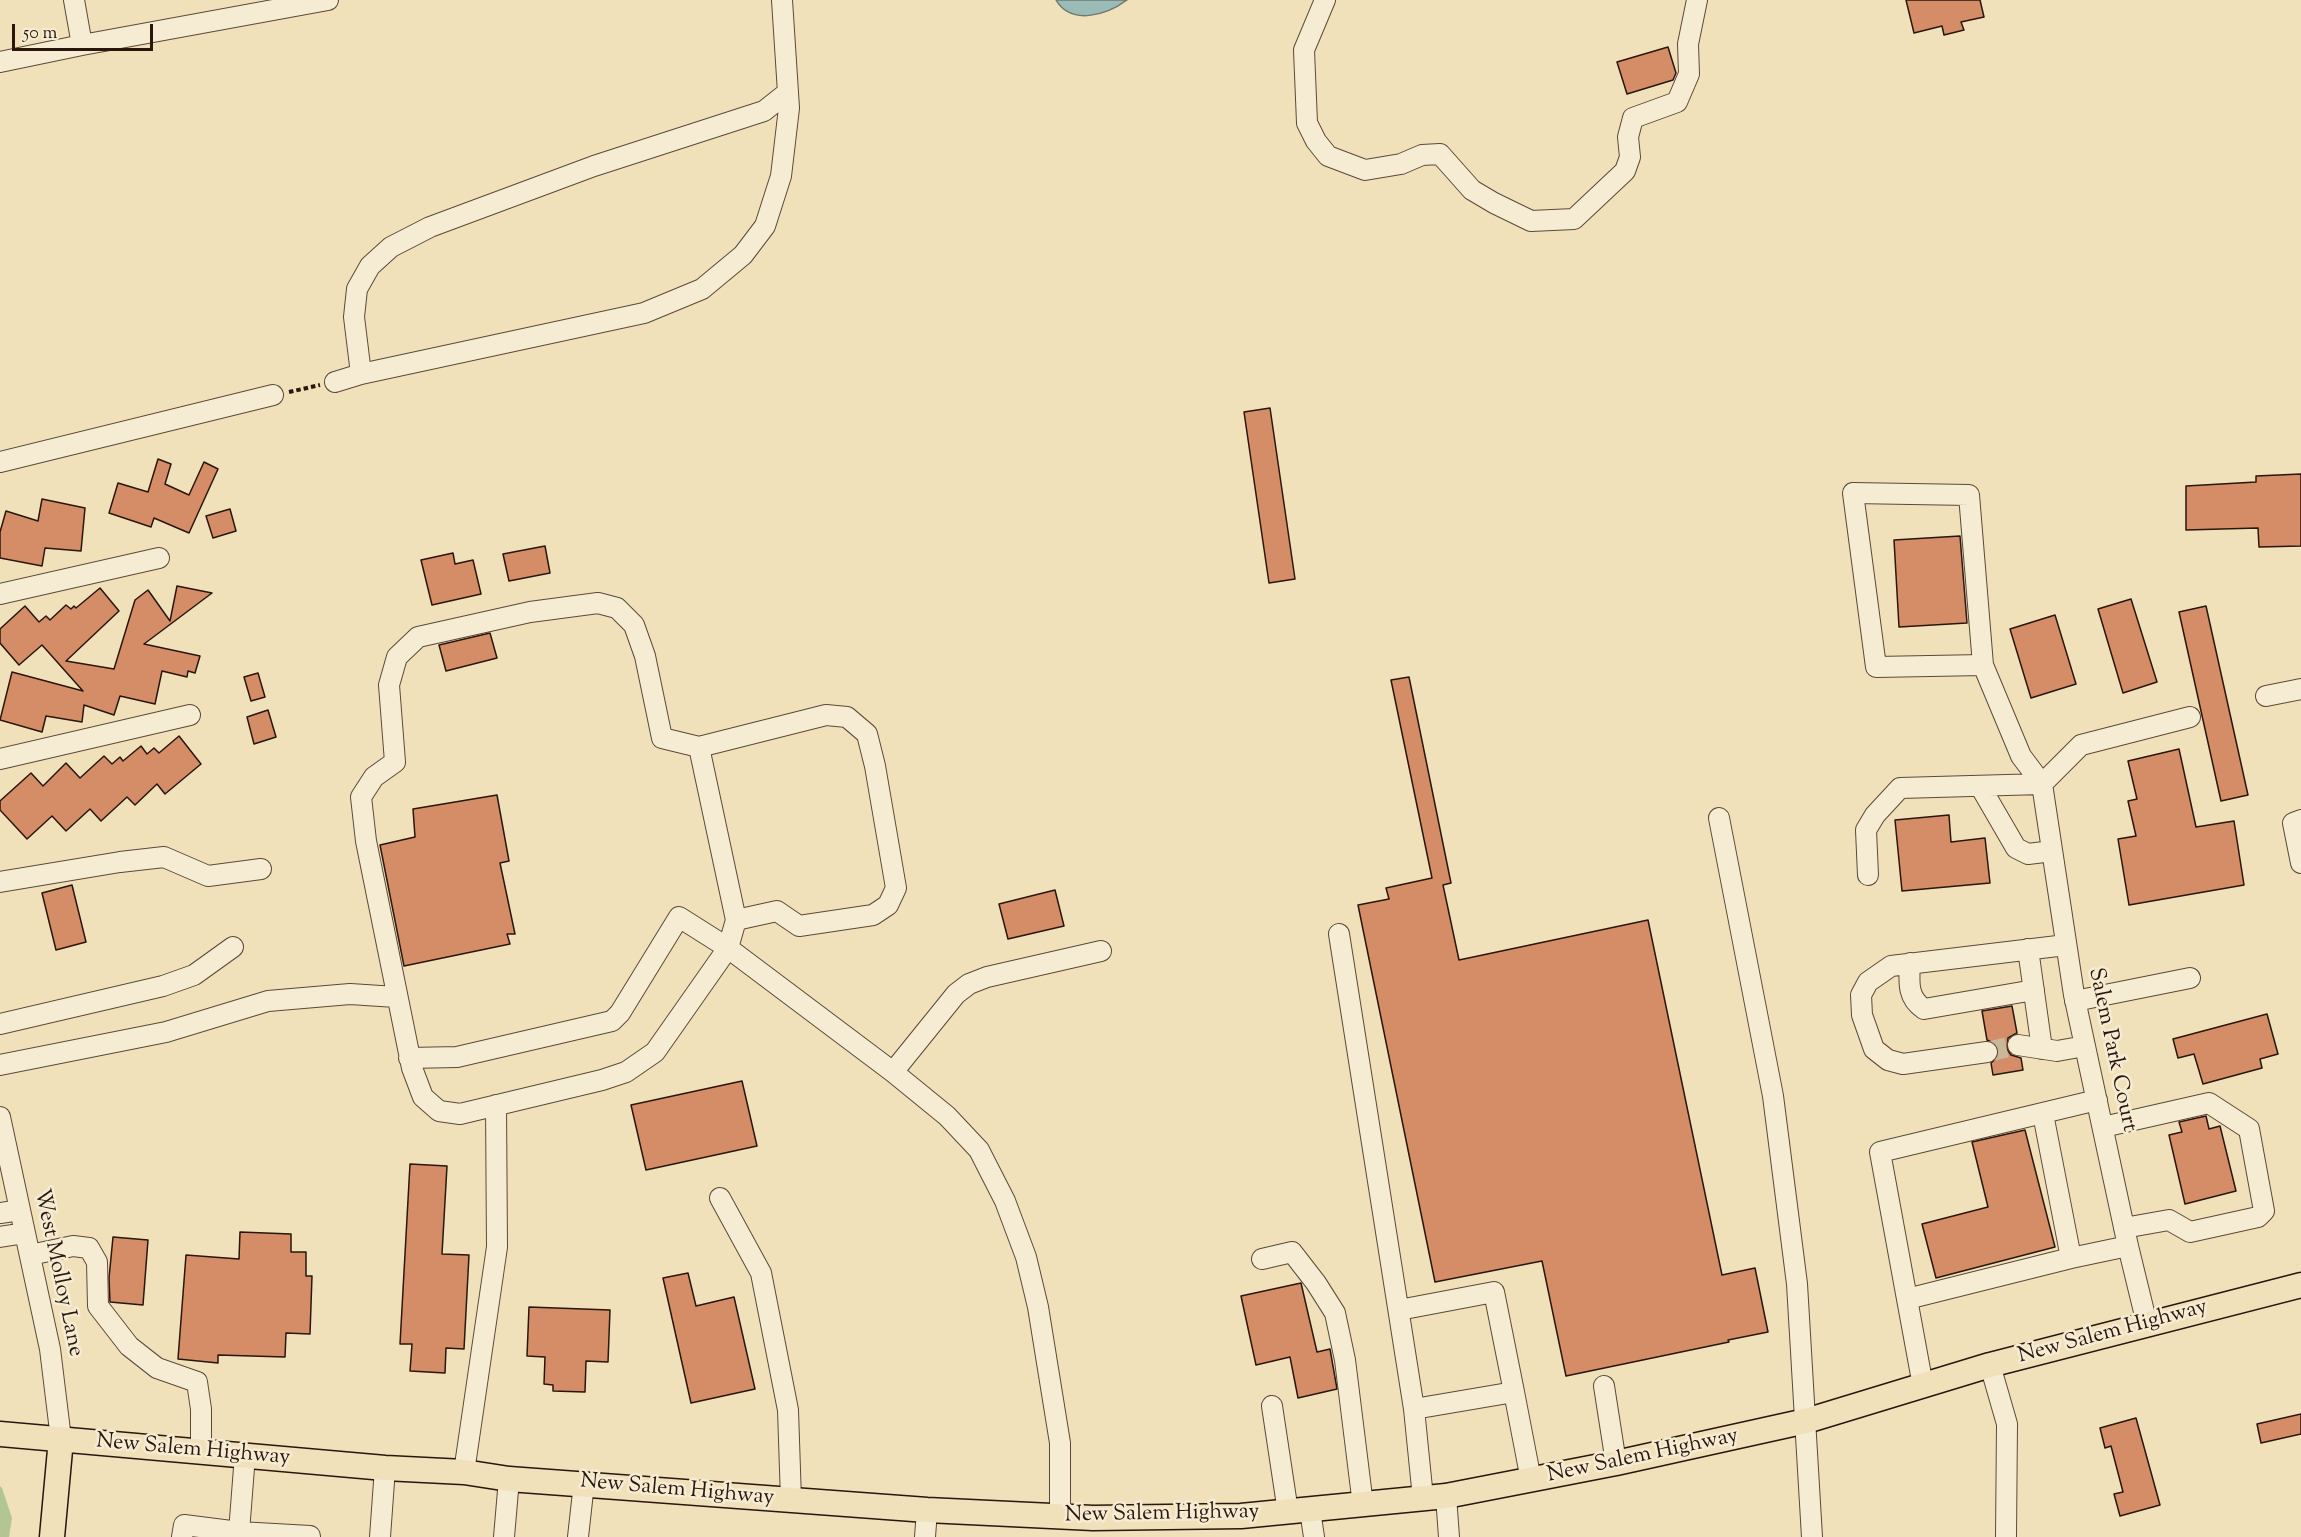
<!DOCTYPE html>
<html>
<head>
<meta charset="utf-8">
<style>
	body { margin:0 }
	#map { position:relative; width:2301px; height:1537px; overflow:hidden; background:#f1e1bb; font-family:"Sorts Mill Goudy",serif }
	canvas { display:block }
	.scale { position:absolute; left:12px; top:24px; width:141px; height:27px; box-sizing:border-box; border:3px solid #29160c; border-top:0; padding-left:8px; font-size:18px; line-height:21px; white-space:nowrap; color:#29160c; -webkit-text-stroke:4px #f6ecd3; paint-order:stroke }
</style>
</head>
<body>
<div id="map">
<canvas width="2301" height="1537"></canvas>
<div class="scale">50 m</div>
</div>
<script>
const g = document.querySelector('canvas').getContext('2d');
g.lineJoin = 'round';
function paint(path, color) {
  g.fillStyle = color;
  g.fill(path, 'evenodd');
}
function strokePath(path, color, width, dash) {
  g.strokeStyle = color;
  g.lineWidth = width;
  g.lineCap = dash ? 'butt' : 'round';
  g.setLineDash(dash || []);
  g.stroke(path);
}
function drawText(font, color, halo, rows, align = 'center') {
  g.font = font + ' "Sorts Mill Goudy",serif';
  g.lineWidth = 5;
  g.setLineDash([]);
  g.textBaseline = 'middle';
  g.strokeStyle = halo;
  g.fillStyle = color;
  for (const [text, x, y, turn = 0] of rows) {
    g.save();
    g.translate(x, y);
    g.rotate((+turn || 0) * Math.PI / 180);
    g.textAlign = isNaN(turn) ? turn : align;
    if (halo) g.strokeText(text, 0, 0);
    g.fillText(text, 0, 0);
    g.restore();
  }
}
paint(new Path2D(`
	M0 1486 2 1488 12 1518 9 1537H0Z`), '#b3c495');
const water = new Path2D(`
	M1056 0H1127C1107 15 1071 26 1056 0Z`);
paint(water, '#9bbcb6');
strokePath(water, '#6d7a72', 1.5);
const building = new Path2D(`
	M1906 0H1980L1984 17 1961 22 1964 30 1944 35 1942 26 1914 33Z
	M1668 47 1676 73 1673 80 1627 94 1617 62Z
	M1270 408 1295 579 1269 583 1244 412Z
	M158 459 171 464 165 484 189 495 204 462 218 469 189 533 154 518 151 527 109 513 118 483 148 492Z
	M2301 474V546L2259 547 2258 528 2186 530V486L2256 482V476Z
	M42 499 85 508 81 551 45 548 42 566 0 558V532L6 511 38 521Z
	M230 509 236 531 213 538 206 516Z
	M1960 536 1967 623 1899 627 1894 540Z
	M545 546 550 573 509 581 503 554Z
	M453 553 455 564 473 560 481 594 432 605 421 560Z
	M177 586 212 593 144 644 200 656 195 673 188 671 187 677 162 671 155 704 120 696 114 715 84 705 82 722 46 716 42 732 0 720 12 672 83 691 42 645 19 665 0 643V629L25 606 39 622 46 616 50 620 66 605 71 609 74 606 76 608 100 588 119 611 66 661 114 669 135 600 148 590 170 621Z
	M2131 599 2157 682 2123 693 2098 609Z
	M2206 606 2248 795 2221 801 2179 612Z
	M2055 615 2076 684 2031 698 2010 629Z
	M490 633 497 658 446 671 439 645Z
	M258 673 265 697 251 701 244 677Z
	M1409 677 1451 883 1443 885 1459 960 1648 920 1722 1275 1755 1268 1768 1332 1728 1340 1729 1342 1566 1376 1542 1261 1435 1282 1358 905 1389 899 1386 888 1432 878 1391 680Z
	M268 710 276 737 254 744 247 717Z
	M179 736 201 764 165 794 157 784 135 805 127 797 101 821 90 809 66 831 52 816 27 839 0 810V801L31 773 43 786 66 763 80 778 104 756 112 764 120 757 123 761 141 746 147 754 154 748 159 753Z
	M2179 749 2196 827 2234 821 2244 885 2129 905 2118 839 2136 836 2128 801 2137 799 2128 761Z
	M497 795 509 861 500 863 515 934H507L510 944 404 966 380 845 415 837 413 809Z
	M1949 815 1951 842 1985 838 1990 883 1902 891 1895 820Z
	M72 885 86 942 56 950 42 893Z
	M1055 890 1064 926 1008 939 999 904Z
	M2012 1006 2017 1033 2008 1038 2007 1049 2011 1055 2021 1058 2023 1070 1993 1075 1991 1063 1998 1057 1999 1050 1996 1044 1987 1040 1982 1011Z
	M2267 1014 2278 1054 2260 1059 2262 1068 2203 1084 2194 1054 2178 1058 2173 1039Z
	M742 1081 757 1146 646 1170 631 1105Z
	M2206 1116 2209 1129 2220 1126 2236 1191 2185 1204 2169 1135 2182 1132 2179 1122Z
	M2025 1130 2055 1247 1936 1278 1922 1224 1988 1207 1972 1142Z
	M410 1164 447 1166 442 1254 469 1255 464 1349 446 1348 445 1373 410 1371 412 1344H400Z
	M240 1232 291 1234V1252H306V1276H312L310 1334 286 1333 285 1357 218 1355V1363L178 1359 186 1255 239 1259Z
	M113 1237 148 1240 143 1305 110 1302 109 1278Z
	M688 1273 696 1306 734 1297 755 1389 691 1403 663 1278Z
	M1301 1283 1317 1352 1330 1349 1337 1389 1298 1398 1290 1357 1256 1365 1241 1296Z
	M529 1307 610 1310 608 1362 586 1361 585 1392 553 1391V1385L544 1384 545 1357 527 1356Z
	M2301 1414V1434L2261 1443 2257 1424Z
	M2136 1418 2160 1505 2120 1516 2114 1494 2123 1492 2111 1446 2105 1448 2100 1428Z`);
paint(building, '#d58d68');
strokePath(building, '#29160c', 1.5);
strokePath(new Path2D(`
	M1987 1052 2018 1045`), '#c9b898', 20, [20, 10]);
const minor = new Path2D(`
	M74 0 82 45
	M1325 0 1304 50 1307 123 1316 141 1328 156 1365 170 1401 164 1422 155 1440 154 1472 190 1494 203 1531 221 1574 219 1625 171 1630 157 1628 137 1633 118 1677 102 1689 74 1688 44 1697 0
	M0 62 82 45 328 0
	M361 374 354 317 357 289 370 266 391 247 430 227 594 166 764 111 788 92
	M335 382 361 374 644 313 702 289 743 255 765 226 781 176 789 108 782 0
	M0 462 273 395
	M0 594 159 558
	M1983 665 1876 667 1853 493 1969 495 1983 665 2021 756 2042 784 2074 995 2128 1246 2147 1324
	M2266 696 2301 689
	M699 747 736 920 777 911 799 926 873 915 888 905 896 888 875 766 867 734 847 717 826 715 699 747 662 738 645 656 634 625 617 608 598 603 530 612 418 637 397 657 389 685 395 762 374 777 361 797 366 841 412 1068 423 1097 439 1111 460 1114 602 1080 626 1072 655 1052 728 948 893 1072 947 1116 979 1150 1005 1201 1026 1257 1038 1307 1060 1443V1517
	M0 759 190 715
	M1980 786 2016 848 2028 854 2052 851
	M1719 818 1773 1096 1797 1284 1812 1537
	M2301 820 2293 823 2301 863
	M1868 875 1866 830 1875 815 1900 788 2042 784 2081 745 2190 717
	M0 882 120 862 164 857 208 876 261 869
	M1339 934 1414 1409
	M2028 949 2042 1049
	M1910 963C1909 982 1907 998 1924 1009L2034 990
	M2075 1001 2190 978
	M0 1024 163 986 194 975 233 947
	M2018 1045 2057 1051 2085 1046
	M1987 1052 1903 1064 1888 1060 1874 1049 1862 1015 1861 995 1868 982 1891 966 2066 945
	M409 1058 457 1057 612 1021 620 1013 679 917 728 948 736 920
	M0 1065 166 1032 268 1001 350 994 396 997
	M893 1072 956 994 969 984 987 977 1101 951
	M2043 1114 2071 1258
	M0 1117 50 1349 61 1439
	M2103 1127 2209 1103 2249 1129 2264 1211 2258 1217 2190 1232 2169 1220 2124 1228
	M720 1198 761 1273 788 1410 791 1500
	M0 1213 20 1210
	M0 1237 25 1233
	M30 1255 73 1246 89 1248 97 1262 98 1306 129 1346 157 1368 197 1382 201 1409V1451
	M1262 1259 1292 1252 1316 1283 1335 1313 1345 1360 1363 1505
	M1907 1299 1880 1152 2097 1100
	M1399 1310 1494 1292 1514 1392
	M1990 1365 2007 1424 2006 1537
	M1604 1386 1616 1463
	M1923 1386 1907 1299 2071 1258 2128 1246
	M1272 1406 1288 1512
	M464 1472 497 1247 496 1105
	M1446 1496 1449 1537
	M1423 1498 1414 1409 1514 1392 1531 1480
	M1310 1510 1314 1537
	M239 1532 310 1536
	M182 1537 184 1525 239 1532 245 1455
	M380 1537 385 1468
	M504 1537 509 1479
	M578 1537 584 1483
	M925 1537 927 1510`);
const major = new Path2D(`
	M0 1434 385 1468 464 1472 509 1479 927 1510 1093 1518 1241 1516 1446 1496 1616 1463 1806 1421 1990 1365 2301 1285
	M52 1537 61 1439`);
strokePath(minor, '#5b4938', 22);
strokePath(major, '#29160c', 27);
strokePath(new Path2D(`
	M289 392 320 385`), '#29160c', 4, [4.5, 3]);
strokePath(minor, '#f6ecd3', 20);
strokePath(major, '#f1e1bb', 24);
drawText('22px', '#29160c', '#f6ecd3', [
	["Salem Park Court",2111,1050,78],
	["West Molloy Lane",57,1273,78],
	["New Salem Highway",2113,1333,-15],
	["New Salem Highway",193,1451,5],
	["New Salem Highway",1643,1457,-12],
	["New Salem Highway",677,1491,5],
	["New Salem Highway",1162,1515,-1]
]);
</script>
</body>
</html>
